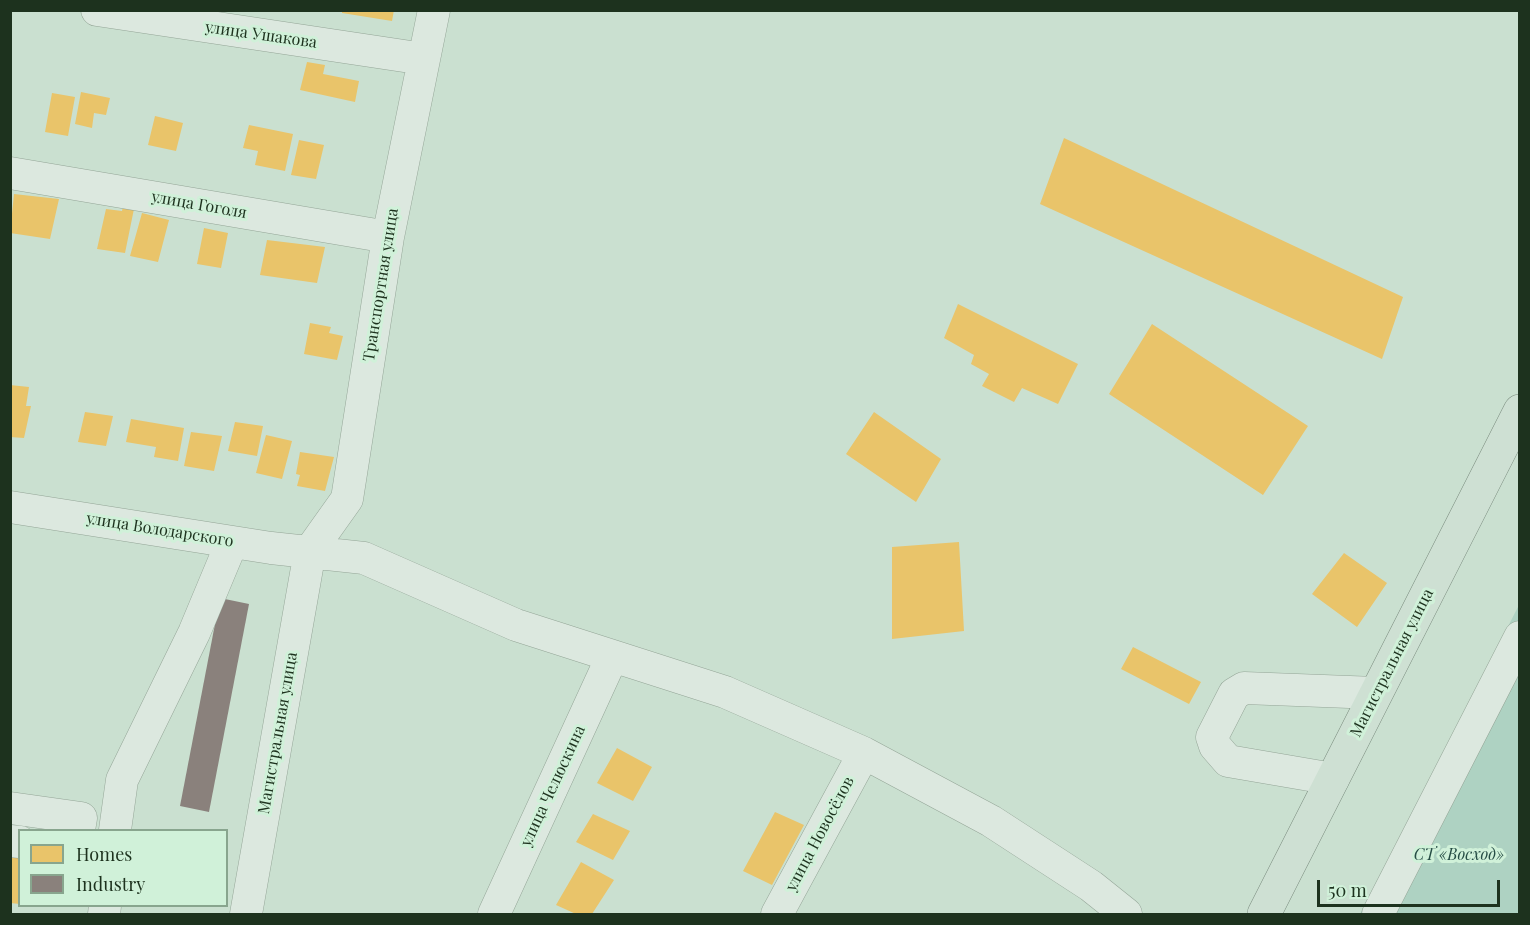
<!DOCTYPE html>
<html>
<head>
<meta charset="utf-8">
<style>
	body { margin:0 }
	#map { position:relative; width:1530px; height:925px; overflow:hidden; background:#cae0d0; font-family:"Playfair Display",serif }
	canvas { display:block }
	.frame { position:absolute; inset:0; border:12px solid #1d321e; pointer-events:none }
	.legend { position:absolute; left:18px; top:829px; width:210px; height:78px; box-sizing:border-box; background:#d0f1d9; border:2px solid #88a58e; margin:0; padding:8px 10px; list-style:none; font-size:18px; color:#1d321e }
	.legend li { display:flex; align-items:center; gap:12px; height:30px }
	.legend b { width:30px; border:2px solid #88a58e }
	.scale { position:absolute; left:1317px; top:880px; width:183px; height:27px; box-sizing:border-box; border:3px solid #1d321e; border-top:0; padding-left:8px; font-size:18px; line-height:21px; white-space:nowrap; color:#1d321e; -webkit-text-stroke:4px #d0f1d9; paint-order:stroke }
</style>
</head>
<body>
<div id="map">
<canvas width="1530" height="925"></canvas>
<div class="frame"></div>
<ul class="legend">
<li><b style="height:16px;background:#e9c46a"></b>Homes</li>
<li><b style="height:16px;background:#8a817c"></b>Industry</li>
</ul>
<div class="scale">50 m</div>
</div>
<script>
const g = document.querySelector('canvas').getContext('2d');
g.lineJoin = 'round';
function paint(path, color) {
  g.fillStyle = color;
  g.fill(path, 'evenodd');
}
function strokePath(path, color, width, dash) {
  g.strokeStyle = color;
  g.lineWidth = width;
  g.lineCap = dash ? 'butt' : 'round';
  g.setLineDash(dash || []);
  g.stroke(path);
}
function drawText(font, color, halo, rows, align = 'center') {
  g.font = font + ' "Playfair Display",serif';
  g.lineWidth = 6;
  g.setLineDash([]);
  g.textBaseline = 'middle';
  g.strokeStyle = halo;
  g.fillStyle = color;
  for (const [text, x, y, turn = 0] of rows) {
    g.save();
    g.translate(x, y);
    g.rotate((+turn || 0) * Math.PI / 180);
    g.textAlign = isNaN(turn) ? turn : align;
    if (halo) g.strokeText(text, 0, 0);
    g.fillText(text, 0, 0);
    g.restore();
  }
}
paint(new Path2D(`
	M1519 605V914H1360Z`), '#aed2c2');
paint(new Path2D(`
	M342 10H394L392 21 342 13Z
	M307 62 325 65 323 74 359 81 355 102 300 90Z
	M81 92 110 98 106 115 94 113 92 128 75 124Z
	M52 93 75 97 68 136 45 132Z
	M155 116 183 123 176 151 148 145Z
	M249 125 293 134 285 171 255 165 258 151 243 148Z
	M1064 138 1403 297 1382 359 1040 204Z
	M299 140 324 145 316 179 291 175Z
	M14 194 59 199 50 239 10 233Z
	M124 202 135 204 125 253 97 249 106 209 122 211Z
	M142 213 169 220 158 262 130 256Z
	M204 228 228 233 221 268 197 264Z
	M267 240 325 247 317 283 260 275Z
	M958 304 1078 364 1058 404 1022 388 1014 402 982 386 989 374 971 364 974 355 944 338Z
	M310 323 331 327 329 333 343 336 337 360 304 354Z
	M1152 324 1308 426 1263 495 1109 394Z
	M10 385 29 387 26 406H31L24 438 10 437Z
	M85 412 113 416 106 446 78 442Z
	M874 412 941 459 916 502 846 454Z
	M131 419 184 428 178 461 154 457 156 447 126 442Z
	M235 422 263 426 257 456 228 451Z
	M191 432 222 436 214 471 184 466Z
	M266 435 292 441 282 479 256 473Z
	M300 452 334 457 325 491 297 486 300 475 296 474Z
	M959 542 964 631 892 639V547Z
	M1344 553 1387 583 1357 627 1312 594Z
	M1133 647 1201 682 1189 704 1121 669Z
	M617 748 652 767 633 801 597 783Z
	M775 812 804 825 772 885 743 871Z
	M593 814 630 831 613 860 576 842Z
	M10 853 20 854V904L10 903Z
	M581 862 614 880 592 914H576L556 905Z`), '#e9c46a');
paint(new Path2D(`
	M220 598 249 604 209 812 180 806Z`), '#8a817c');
const minor = new Path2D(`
	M97 10 424 59
	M10 173 388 237
	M10 507 271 548 364 558 516 625 725 692 864 753 991 821 1091 886 1126 914
	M1333 779 1228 761 1215 746 1212 737 1234 694 1244 688 1376 693
	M10 808 81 818 79 830
	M115 830 122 780 194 633 232 542
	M10 841 20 842
	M104 914 105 906
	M246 914 310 551 347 499 388 237 434 10
	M494 914 612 657
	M777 914 864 753
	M1378 914 1520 637`);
const major = new Path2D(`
	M1264 914 1520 411`);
strokePath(minor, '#94a597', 33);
strokePath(major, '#7a8b7e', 34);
strokePath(minor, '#dce8df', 32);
strokePath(major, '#cee0d3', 33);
drawText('16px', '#1d321e', '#d0f1d9', [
	["улица Ушакова",261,35,8],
	["улица Гоголя",199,205,10],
	["Транспортная улица",381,285,-81],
	["улица Володарского",160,530,9],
	["Магистральная улица",1392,663,-63],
	["Магистральная улица",278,733,-80],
	["улица Челюскина",553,786,-65],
	["улица Новосёлов",820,834,-62]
]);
drawText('italic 16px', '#264d45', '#d0f1d9', [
	["СТ «Восход»",1459,855]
]);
</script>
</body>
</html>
